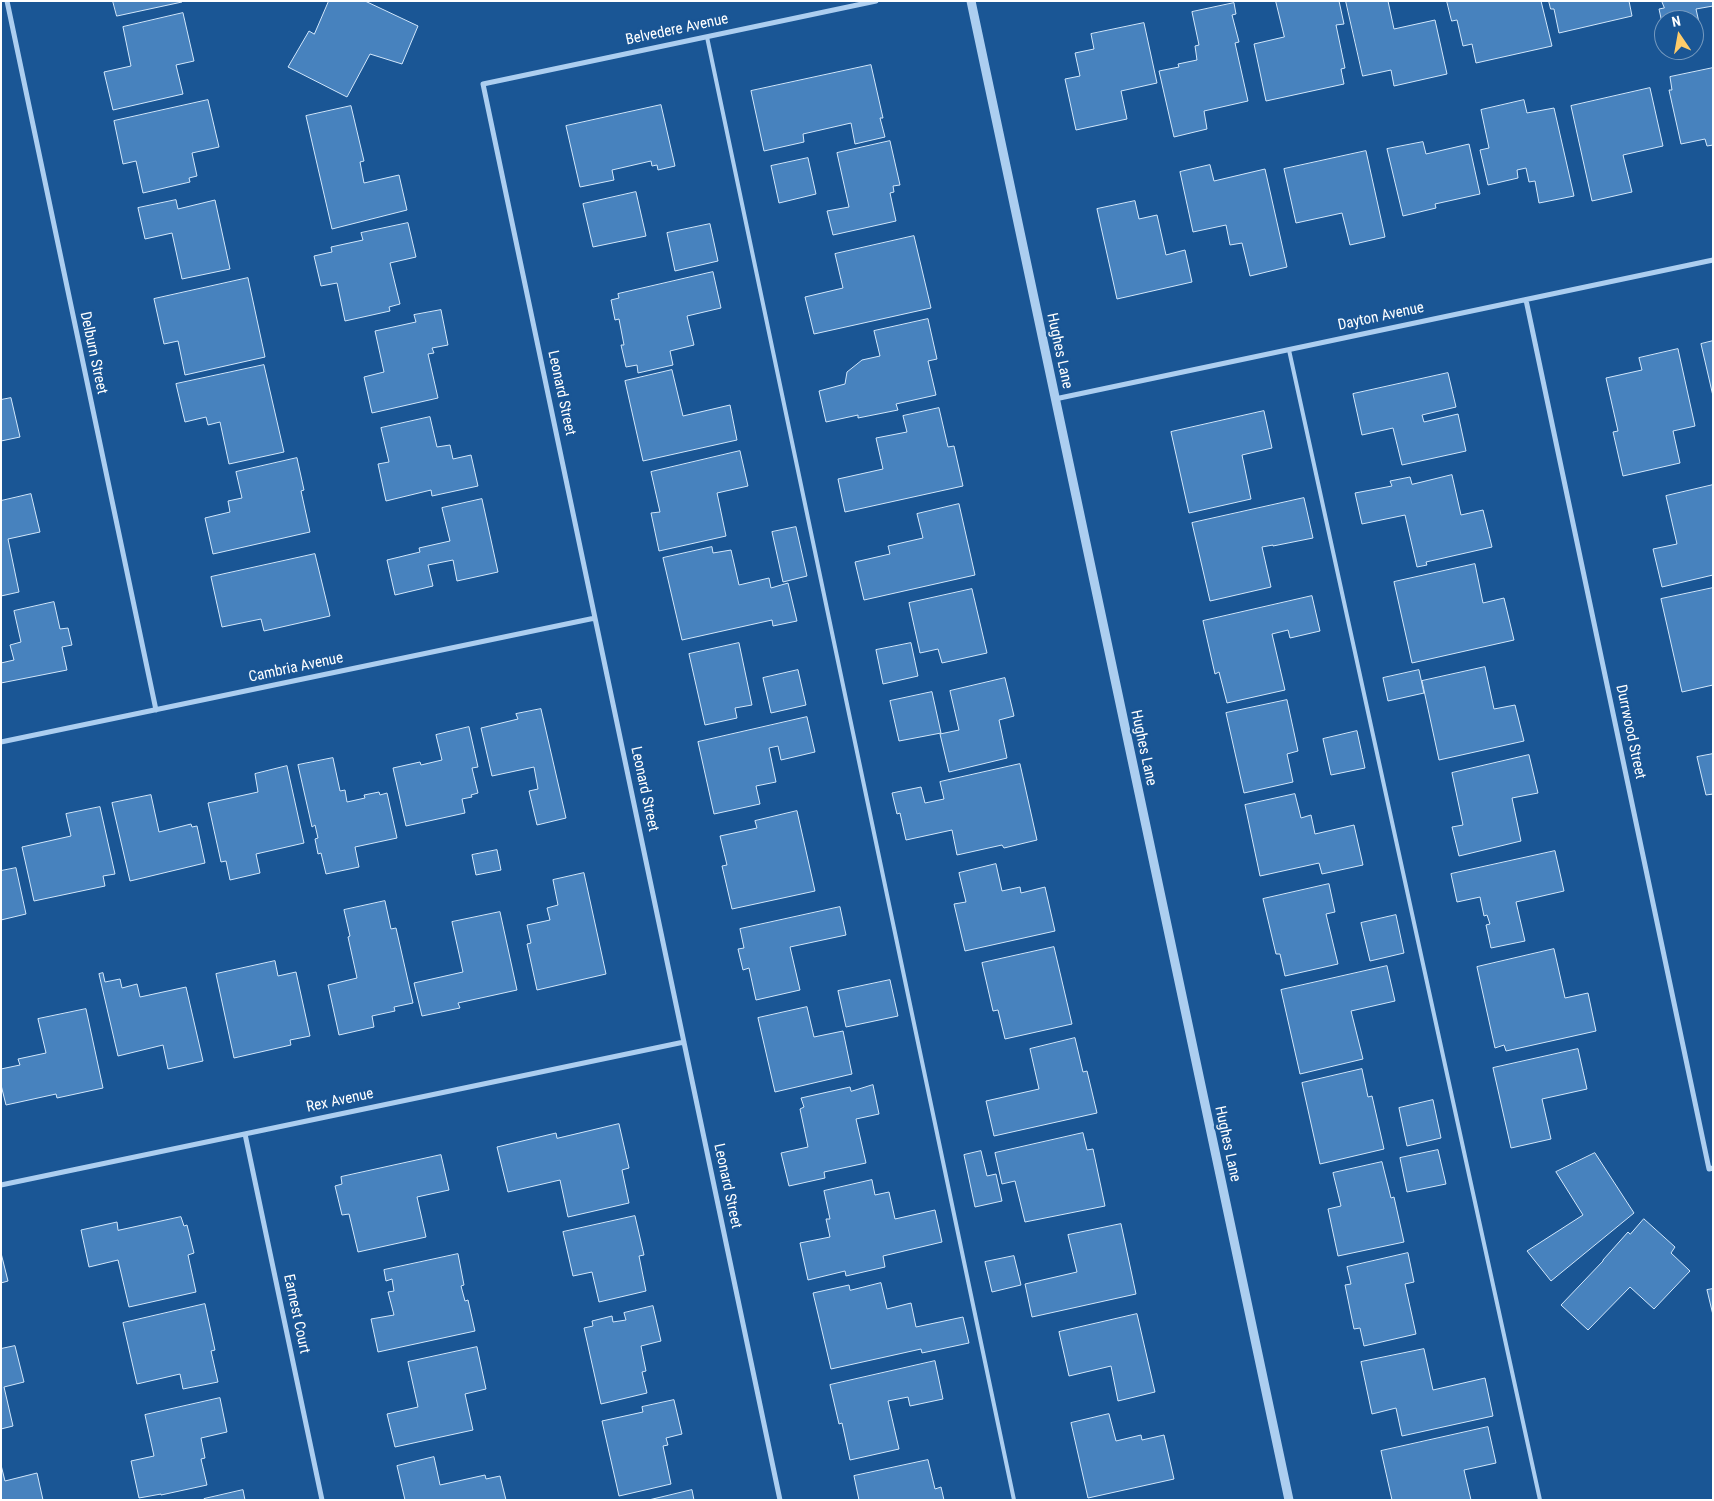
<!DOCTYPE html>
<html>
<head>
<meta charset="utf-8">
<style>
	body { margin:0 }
	#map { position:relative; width:1714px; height:1501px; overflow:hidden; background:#1a5695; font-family:"Roboto Condensed",sans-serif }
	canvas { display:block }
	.frame { position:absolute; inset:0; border:2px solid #fff; pointer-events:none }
	.north { position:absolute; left:1654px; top:10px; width:50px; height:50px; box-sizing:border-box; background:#1a5695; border:1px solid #769abf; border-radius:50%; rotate:348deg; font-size:14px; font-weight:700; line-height:20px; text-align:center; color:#fff }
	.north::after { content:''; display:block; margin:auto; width:18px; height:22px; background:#ffcc6a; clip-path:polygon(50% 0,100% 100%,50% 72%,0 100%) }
</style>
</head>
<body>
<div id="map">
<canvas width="1714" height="1501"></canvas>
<div class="frame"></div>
<div class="north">N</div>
</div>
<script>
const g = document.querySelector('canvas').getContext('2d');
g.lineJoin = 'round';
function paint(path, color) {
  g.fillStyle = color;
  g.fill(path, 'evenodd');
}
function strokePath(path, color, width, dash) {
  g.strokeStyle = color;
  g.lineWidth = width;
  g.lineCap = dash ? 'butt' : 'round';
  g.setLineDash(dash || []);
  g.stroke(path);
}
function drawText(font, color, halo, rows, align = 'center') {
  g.font = font + ' "Roboto Condensed",sans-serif';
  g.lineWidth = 5;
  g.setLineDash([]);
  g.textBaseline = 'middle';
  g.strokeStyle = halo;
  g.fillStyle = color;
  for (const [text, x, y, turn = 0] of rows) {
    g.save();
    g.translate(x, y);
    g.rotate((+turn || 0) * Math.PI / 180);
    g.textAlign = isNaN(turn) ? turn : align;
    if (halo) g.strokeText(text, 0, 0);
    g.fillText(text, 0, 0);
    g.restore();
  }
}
const building = new Path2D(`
	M113 1H182V2L117 16Z
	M329 1H365L418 26 402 64 370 54 347 97 288 67 309 31 314 34Z
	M1276 1H1339L1344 24 1336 25 1345 68 1341 69 1344 84 1266 101 1254 44 1284 37Z
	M1346 1H1388L1394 29 1435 20 1447 74 1394 86 1391 70 1363 76Z
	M1447 1H1541L1552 46 1476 63 1472 44 1463 46 1457 20 1452 21Z
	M1549 1H1629L1632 16 1559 33 1554 9H1551Z
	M1662 1H1713V6L1696 9 1700 27 1694 29V20H1664V32L1659 9 1664 8Z
	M1234 3 1236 14 1232 15 1239 42 1235 43 1248 101 1204 111 1207 129 1174 137 1159 71 1179 67 1178 64 1197 60 1195 46 1199 45 1192 12Z
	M183 13 194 61 176 65 183 94 113 110 104 72 131 66 123 27Z
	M1144 23 1157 83 1121 91 1127 119 1076 130 1065 79 1080 76 1075 53 1094 49 1091 34Z
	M871 65 883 118H880L885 137 855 144 851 123 803 134 804 142 764 151 751 91Z
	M1713 68V145L1707 146 1705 139 1681 144 1669 90H1672L1670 77Z
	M1650 88 1663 146 1623 155 1632 192 1592 201 1571 106Z
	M208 100 219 147 192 153 197 176 189 178 190 182 143 193 136 161 123 164 114 121Z
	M1524 100 1527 113 1554 108 1574 196 1539 203 1535 181 1529 182 1526 168 1517 170 1518 178 1488 185 1480 150 1489 148 1481 110Z
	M661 105 675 166 658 170 657 165 652 166 651 161 612 170 614 180 580 187 566 126Z
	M351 106 364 161 360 162 364 183 399 175 407 210 332 229 306 116Z
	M890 141 900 185 893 186 894 192 890 193 896 221 833 235 827 211 849 207 837 153Z
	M1423 142 1426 154 1469 144 1480 194 1435 204 1436 208 1403 216 1387 149Z
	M1366 151 1385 237 1350 245 1342 213 1296 223 1284 169Z
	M808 158 816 194 779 203 771 166Z
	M1210 165 1214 181 1265 169 1287 267 1250 276 1242 243 1230 245 1226 225 1193 232 1180 172Z
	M636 192 646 236 593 247 583 204Z
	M176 200 178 209 215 200 230 269 182 279 172 233 145 239 138 208Z
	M1135 201 1139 219 1157 215 1166 255 1185 250 1192 282 1117 299 1097 209Z
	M408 223 416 257 390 263 400 304 389 307 390 311 345 321 337 283 321 286 314 256 332 252 331 247 363 240 361 233Z
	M710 224 718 261 675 271 667 233Z
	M914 236 931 308 814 334 805 297 843 288 835 254Z
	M713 272 721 308 687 316 694 345 670 351 673 365 638 373 637 365 626 367 621 345H624L619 319 615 320 611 300 619 298 618 294Z
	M248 278 265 357 185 375 178 341 164 344 154 299Z
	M441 310 448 345 432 348 434 353 428 354 438 398 372 413 364 377 384 372 375 331 416 322 414 315Z
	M928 319 937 359 928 361 936 395 896 404 898 410 858 418V415L826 422 819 391 845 384 847 372 862 360 880 356 874 331Z
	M1713 341V396L1701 344Z
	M1678 349 1695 426 1673 431 1680 463 1623 476 1613 432 1618 431 1606 378 1642 370 1639 358Z
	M264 365 284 452 229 464 220 422 208 425 206 417 185 422 176 384Z
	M672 370 683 416 730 405 737 440 643 461 625 381Z
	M1448 373 1456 407 1422 415 1424 422 1458 414 1466 451 1402 465 1393 428 1362 435 1353 394Z
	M11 398 20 437 1 441V400Z
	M939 408 948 447 954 446 963 486 845 512 838 479 883 469 876 438 907 432 903 416Z
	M1264 411 1272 448 1242 455 1251 499 1189 513 1171 432Z
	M430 417 437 447 450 445 453 459 471 455 478 486 432 496 431 490 386 501 378 464 389 462 381 428Z
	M740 451 748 486 717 493 726 536 659 551 651 513 660 512 651 472Z
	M297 458 304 490 301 491 310 532 213 554 205 518 230 512 228 501 242 498 236 472Z
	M1452 475 1461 515 1483 510 1492 547 1426 562 1427 565 1417 567 1405 515 1362 524 1355 493 1392 486 1390 481 1410 477 1412 484Z
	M1713 485V575L1662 587 1653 549 1677 544 1666 496Z
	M31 494 40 532 8 539 19 592 1 596V501Z
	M1304 498 1313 538 1273 546V545L1262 547 1271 587 1210 601 1192 523Z
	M482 499 498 572 457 581 453 560 428 565 433 586 395 595 387 560 420 552 419 548 450 541 442 508Z
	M959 504 975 575 864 600 855 562 890 554 888 546 923 538 917 514Z
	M796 527 807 576 783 582 772 532Z
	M712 547 713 553 731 550 739 585 769 578 771 588 788 583 797 621 773 626 772 620 682 640 663 558Z
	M315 554 330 616 264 631 261 619 222 627 211 577Z
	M1475 564 1483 603 1504 598 1514 640 1412 663 1394 582Z
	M1713 588V685L1682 692 1661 599Z
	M972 589 987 653 942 663 938 649 920 653 909 603Z
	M1312 596 1320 631 1290 638 1288 630 1272 634 1285 690 1227 703 1219 672 1215 674 1203 621Z
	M54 602 60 629 68 628 72 645 62 647 67 670 1 683V685V663L14 660 10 645 21 642 14 611Z
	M739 643 752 705 735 708 737 718 705 725 689 654Z
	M911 643 918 676 883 684 876 650Z
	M1485 667 1494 709 1515 705 1524 741 1439 760 1422 681Z
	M798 670 806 705 771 713 763 678Z
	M1419 670 1424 693 1388 701 1383 678Z
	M1005 678 1014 716 999 720 1007 758 949 772 940 734 959 730 950 691Z
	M932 692 941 733 899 741 890 701Z
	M1287 700 1298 751 1287 754 1293 782 1244 793 1226 713Z
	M541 709 566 818 537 825 529 791 538 789 534 767 492 776 481 728 518 719 516 714Z
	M807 717 815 752 781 760 778 746 769 748 776 782 756 786 760 804 714 814 698 742Z
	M469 727 478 767 472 768 478 793 471 795 472 797 462 799 465 813 406 826 393 768 420 762 421 765 442 760 436 735Z
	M1357 731 1365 768 1331 775 1323 739Z
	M1713 754V794L1706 795 1697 757Z
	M1529 755 1538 793 1512 798 1521 841 1459 856 1452 827 1463 825 1452 773Z
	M333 758 340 791 345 790 347 802 365 798 364 795 379 792 380 795 387 793 397 838 355 847 359 867 326 874 321 853 318 854 315 839 318 838 315 825 312 827 298 765Z
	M1020 764 1037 840 1004 848 1002 845 957 855 952 830 906 840 900 813 897 814 892 793 921 787 925 803 944 799 940 782Z
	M287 766 304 843 256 854 260 873 230 880 226 861 221 862 208 803 258 792 255 774Z
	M1295 794 1301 818 1311 815 1315 834 1354 825 1363 865 1322 874 1319 863 1260 876 1245 805Z
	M151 795 159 832 191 824 192 827 197 826 205 863 130 881 112 803Z
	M100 807 115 874 103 876 105 886 34 901 22 847 71 836 66 814Z
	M797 811 815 891 732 909 722 866 727 865 720 836 757 828 755 821Z
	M497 850 501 870 476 875 472 855Z
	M1555 851 1564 891 1516 902 1525 941 1491 948 1486 925 1490 924 1487 915 1484 916 1480 897 1457 902 1451 874Z
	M996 864 1002 891 1020 887 1021 893 1045 887 1055 931 965 951 954 904 966 902 959 873Z
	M16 868 26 914 1 920V871Z
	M584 873 606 974 537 990 527 944 531 943 527 925 550 920 547 908 558 905 553 880Z
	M1329 884 1335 912 1326 914 1338 964 1285 976 1280 954H1276L1263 899Z
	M385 901 391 929 396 928 413 1003 394 1007 395 1011 372 1016 374 1027 339 1035 328 985 357 978 348 937 350 936 344 910Z
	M840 907 846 935 790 947 800 990 756 1000 749 968 743 970 738 949 744 948 740 929Z
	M500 912 517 990 458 1003 460 1008 422 1016 414 983 463 972 452 922Z
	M1396 915 1404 953 1370 961 1361 923Z
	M1054 947 1072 1024 1005 1039 998 1010 993 1011 982 963Z
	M1554 949 1565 998 1588 993 1596 1031 1506 1051 1504 1045 1495 1048 1477 967Z
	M275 961 278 976 296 972 310 1036 290 1040 291 1045 234 1058 216 974Z
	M1387 966 1395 1001 1351 1011 1363 1059 1300 1074 1281 990Z
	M103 973 105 982 120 979 122 988 137 984 140 997 186 987 203 1061 168 1069 163 1045 118 1056 99 974Z
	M890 980 898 1016 846 1027 838 991Z
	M807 1007 814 1037 843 1031 852 1074 775 1092 758 1018Z
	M86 1009 103 1088 57 1098 56 1094 6 1105 1 1085V1069L20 1065 18 1059 46 1053 38 1019Z
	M1075 1038 1083 1072 1087 1071 1097 1113 994 1136 986 1101 1039 1089 1030 1049Z
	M1578 1049 1587 1089 1542 1099 1551 1139 1511 1148 1493 1068Z
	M1362 1069 1368 1097 1372 1096 1384 1149 1320 1164 1302 1083Z
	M873 1085 879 1114 856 1119 866 1163 824 1172 825 1178 789 1186 781 1153 808 1147 800 1109 804 1107 801 1098 850 1087 851 1091Z
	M1433 1100 1441 1138 1407 1146 1399 1108Z
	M619 1124 629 1168 622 1170 629 1203 568 1217 560 1180 508 1192 497 1147 556 1133 557 1138Z
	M1083 1133 1087 1150 1093 1149 1105 1206 1025 1222 1015 1181 1002 1184 995 1153Z
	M1438 1150 1446 1184 1407 1192 1400 1158Z
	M981 1151 987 1176 996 1174 1002 1201 975 1207 964 1155Z
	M1595 1153 1634 1213 1551 1281 1527 1251 1583 1215 1556 1172Z
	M441 1155 449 1190 417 1197 426 1237 358 1252 349 1214 342 1215 335 1186 342 1184 341 1177Z
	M1382 1162 1391 1198 1394 1197 1404 1242 1338 1256 1328 1209 1341 1206 1333 1173Z
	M872 1180 875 1195 889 1192 895 1219 935 1210 942 1242 883 1256 885 1267 846 1276 845 1271 808 1280 800 1243 830 1237 826 1219H830L824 1191Z
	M635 1216 644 1255 639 1256 646 1291 599 1302 592 1272 573 1276 563 1232Z
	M181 1217 184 1226 187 1225 194 1253 188 1255 196 1292 129 1307 118 1260 89 1267 81 1230 117 1222 118 1230Z
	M1644 1219 1675 1247 1671 1253 1690 1271 1654 1309 1630 1287 1588 1330 1561 1305 1603 1261V1260L1628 1232 1630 1234Z
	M1121 1224 1136 1294 1032 1317 1025 1284 1077 1272 1068 1235Z
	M1 1253 8 1281 1 1283Z
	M1408 1253 1414 1282 1405 1284 1416 1334 1364 1346 1360 1328 1354 1329 1345 1285 1351 1284 1347 1267Z
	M458 1254 464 1285 461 1286 465 1301 468 1300 475 1331 378 1352 371 1319 394 1315 388 1292 394 1291 392 1279 386 1281 384 1270Z
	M1014 1256 1021 1285 992 1292 985 1262Z
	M881 1283 887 1309 911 1303 916 1327 963 1317 969 1343 922 1353 921 1349 831 1369 813 1293 849 1285 850 1290Z
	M1713 1289V1315L1707 1290Z
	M205 1304 215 1350 211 1351 218 1382 183 1389 180 1374 137 1384 123 1323Z
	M653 1306 661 1341 641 1346 646 1371 642 1372 647 1393 601 1404 584 1328 593 1326 592 1321 612 1316 613 1322 626 1320 624 1313Z
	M1137 1314 1155 1392 1118 1401 1111 1366 1069 1376 1059 1332Z
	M15 1346 24 1382 4 1387 13 1426 1 1429V1349Z
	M477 1347 486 1389 465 1394 473 1430 395 1447 387 1414 418 1407 408 1362Z
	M1424 1349 1433 1390 1485 1378 1493 1416 1402 1436 1396 1408 1372 1414 1361 1362Z
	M935 1361 943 1399 910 1406 908 1397 888 1401 899 1449 850 1460 842 1423 839 1424 830 1385Z
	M220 1398 227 1432 201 1438 205 1458 201 1459 207 1485 161 1495V1494L139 1498 131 1461 154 1456 145 1415Z
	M674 1400 682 1434 666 1438 668 1445 663 1446 671 1484 619 1496 602 1421 643 1412 642 1407Z
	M1109 1414 1116 1441 1141 1435 1142 1440 1164 1435 1174 1479 1088 1498 1071 1423Z
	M1488 1427 1496 1463 1464 1470 1471 1500H1392L1381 1451Z
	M434 1457 440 1485 485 1475 486 1479 500 1476 506 1500H405L397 1466Z
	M928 1460 935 1489 941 1487 944 1500H859L854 1476Z
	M1 1465 5 1481 37 1473 43 1500H1Z
	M243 1490 245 1500H204V1499Z
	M692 1490 694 1500H649Z`);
paint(building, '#4782be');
strokePath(building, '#d2e7fb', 1);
strokePath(new Path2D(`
	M707 37 1014 1500
	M1289 350 1540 1500`), '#accef0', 4);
strokePath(new Path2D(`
	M7 1 156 710
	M1526 300 1709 1169 1713 1168
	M1055 399 1713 260
	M1 742 595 618
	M245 1134 322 1500
	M1 1185 684 1042
	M780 1500 483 84 876 1`), '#accef0', 5);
strokePath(new Path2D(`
	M971 1 1289 1500`), '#accef0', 9);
drawText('15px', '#fff', '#1a5695', [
	["Belvedere Avenue",677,30,-12],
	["Dayton Avenue",1381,317,-12],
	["Hughes Lane",1059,351,78],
	["Delburn Street",93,353,78],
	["Leonard Street",561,393,78],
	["Cambria Avenue",296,668,-12],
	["Durrwood Street",1630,732,78],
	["Hughes Lane",1143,748,78],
	["Leonard Street",644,789,78],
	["Rex Avenue",340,1101,-12],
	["Hughes Lane",1227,1144,78],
	["Leonard Street",727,1186,78],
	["Earnest Court",296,1314,78]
]);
</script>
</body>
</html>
